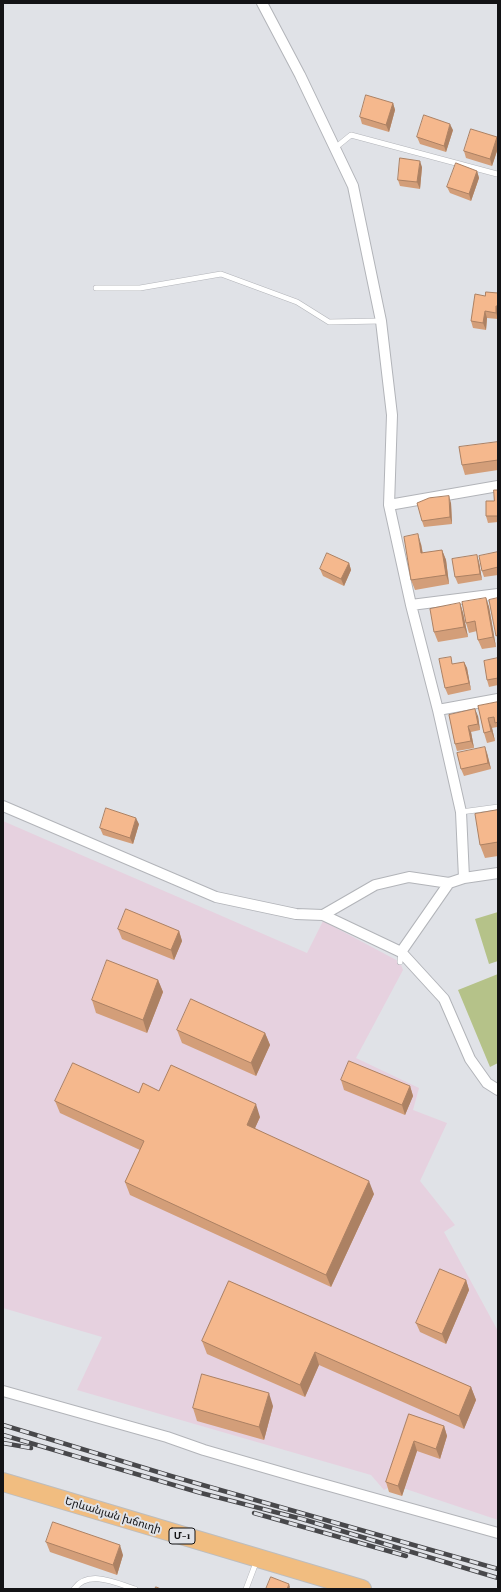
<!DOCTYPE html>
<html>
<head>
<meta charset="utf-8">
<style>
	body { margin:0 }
	#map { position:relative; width:501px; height:1592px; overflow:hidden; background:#e0e2e7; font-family:"Playfair Display",serif }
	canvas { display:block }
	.frame { position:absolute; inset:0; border:4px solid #131315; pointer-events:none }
</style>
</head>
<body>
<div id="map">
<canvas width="501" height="1592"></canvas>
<div class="frame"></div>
</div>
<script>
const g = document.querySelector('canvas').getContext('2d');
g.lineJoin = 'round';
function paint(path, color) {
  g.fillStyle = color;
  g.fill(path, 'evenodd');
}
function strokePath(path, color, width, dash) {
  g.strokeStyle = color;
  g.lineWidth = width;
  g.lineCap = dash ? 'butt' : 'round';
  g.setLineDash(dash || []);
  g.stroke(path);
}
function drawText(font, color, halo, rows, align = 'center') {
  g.font = font + ' "Playfair Display","Noto Sans Armenian",serif';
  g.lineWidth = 4;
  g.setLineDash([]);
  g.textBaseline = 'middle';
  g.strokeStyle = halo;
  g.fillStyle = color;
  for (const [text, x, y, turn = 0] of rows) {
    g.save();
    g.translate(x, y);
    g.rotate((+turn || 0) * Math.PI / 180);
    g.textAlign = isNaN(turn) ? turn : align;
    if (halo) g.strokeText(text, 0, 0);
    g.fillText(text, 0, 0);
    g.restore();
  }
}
paint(new Path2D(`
	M3 821 307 953 323 921 400 962 403 970 356 1058 419 1088 413 1110 447 1123 420 1181 455 1225 444 1232 498 1331V1520L394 1485 384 1490 371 1475 77 1390 102 1337 3 1308Z`), '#e6d1df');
paint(new Path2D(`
	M498 912V961L489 964 475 919Z
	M498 974V1063L490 1067 458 990Z`), '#b5c289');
const lane = new Path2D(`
	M335 148 351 135 497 174
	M96 288H140L221 274 297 302 329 322 381 321
	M461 812 498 807
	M400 962 401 953
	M74 1589C88 1569 116 1583 135 1589
	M246 1589 257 1560`);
const street = new Path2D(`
	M262 3 300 75 353 186 381 321 392 415 389 505 411 605 438 710 461 812 464 878
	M389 505 498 486
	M411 605 498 594
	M438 710 498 699
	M3 806 216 897 296 914 323 915 401 952 444 999 470 1059 487 1083 498 1090
	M323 915 375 885 409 877 449 883
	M401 952 449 883 464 878 498 873
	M3 1391 167 1437 204 1450 301 1478 498 1533`);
const highway = new Path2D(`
	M3 1482 362 1589`);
strokePath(lane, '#b2b4b9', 6);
strokePath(street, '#b2b4b9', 12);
strokePath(highway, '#bdbdbd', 20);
strokePath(lane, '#fff', 5);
strokePath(street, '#fff', 10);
strokePath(highway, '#f1bd80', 18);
const rail = new Path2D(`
	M3 1425 171 1476 498 1569
	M3 1435 201 1493 302 1519 498 1578
	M3 1443 31 1448
	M254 1513 406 1556`);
strokePath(rail, '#48484b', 4.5);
strokePath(rail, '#e0e2e7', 3, [9]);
paint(new Path2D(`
	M393 103 395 110 389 132 362 124 360 117Z
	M453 130 446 152 420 144 417 137Z
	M497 137 498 141V148L492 166 466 158 464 151Z
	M422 167 420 189 400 186 398 180Z
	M477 171 479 178 471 201 450 193 447 187Z
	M498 293V319L487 318 486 330 473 328 471 321 485 296Z
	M498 442V470L465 475 462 465Z
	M498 490V522L488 523 486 516 494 501Z
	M451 503 452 524 424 527 422 521Z
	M421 544 423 553 442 550 446 560 449 584 415 590 411 580Z
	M498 552V575L484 577 482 571Z
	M479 562 482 580 458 584 455 577Z
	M349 563 351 570 344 586 323 576 320 569Z
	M486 598 489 607 496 647 482 649 478 640 477 631 469 633 466 623Z
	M460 603 463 613 468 637 438 642 434 632Z
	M498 658V685L489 687 487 680Z
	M464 662 467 668 471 690 448 695 445 688Z
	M498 702V730L497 727 492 728 495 741 487 743 484 733 478 706Z
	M449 715 478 716 480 730 471 732 474 748 457 751 455 744Z
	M487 753 491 769 464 776 461 769Z
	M498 810V856L485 858 480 845Z
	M139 824 133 844 103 835 100 828Z
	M118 929 179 931 182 941 174 960 122 939Z
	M158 980 163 992 147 1033 96 1013 92 1000Z
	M177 1030 265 1033 270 1045 256 1076 182 1043Z
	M341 1080 410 1086 413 1096 405 1115 344 1090Z
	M159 1091 260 1117 255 1128 374 1194 331 1287 130 1195 125 1182 140 1150 60 1113 55 1101Z
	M466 1280 469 1290 446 1344 420 1332 416 1323Z
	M229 1281 471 1387 476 1400 464 1429 319 1365 305 1397 207 1354 202 1341Z
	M273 1406 264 1440 197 1421 193 1408Z
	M409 1414 444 1426 447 1436 440 1459 417 1451 402 1496 389 1492 386 1482Z
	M46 1542 123 1555 117 1575 50 1552Z`), '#d39e79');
paint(new Path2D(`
	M393 103 395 110 389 132 386 125Z
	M450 124 453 130 446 152 444 146Z
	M497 137 498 141V148L492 166 490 159Z
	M420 161 422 167 420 189 417 182Z
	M477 171 479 178 471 201 469 194Z
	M496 306 498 310V319L496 313Z
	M485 311 487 318 486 330 483 323Z
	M449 496 451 503 452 524 450 517Z
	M418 534 421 544 424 563 421 553Z
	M442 550 446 560 449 584 446 575Z
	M477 555 479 562 482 580 480 574Z
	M349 563 351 570 344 586 341 579Z
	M486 598 489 607 496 647 493 637Z
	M460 603 463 613 468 637 464 627Z
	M464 662 467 668 471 690 469 683Z
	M475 709 478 716 480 730 478 724Z
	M488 718 492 728 495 741 491 731Z
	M468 726 471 732 474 748 471 741Z
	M485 747 487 753 491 769 488 763Z
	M136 818 139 824 133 844 130 838Z
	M179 931 182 941 174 960 171 950Z
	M158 980 163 992 147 1033 143 1020Z
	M265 1033 270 1045 256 1076 251 1063Z
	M410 1086 413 1096 405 1115 402 1105Z
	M256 1104 260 1117 251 1137 247 1125Z
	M369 1181 374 1194 331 1287 326 1275Z
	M466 1280 469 1290 446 1344 442 1334Z
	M315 1352 319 1365 305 1397 300 1385Z
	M471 1387 476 1400 464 1429 459 1416Z
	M269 1393 273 1406 264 1440 259 1427Z
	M444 1426 447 1436 440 1459 436 1449Z
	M414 1441 417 1451 402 1496 398 1486Z
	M120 1545 123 1555 117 1575 113 1565Z
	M289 1584 290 1587 289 1589H287Z`), '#ac8163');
const building = new Path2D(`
	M366 95 393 103 386 125 360 117Z
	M424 115 450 124 444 146 417 137Z
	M471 129 497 137 490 159 464 151Z
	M400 158 420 161 417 182 398 180Z
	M456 163 477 171 469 194 447 187Z
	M486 292 498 293V306H496V313L485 311 483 323 471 321 475 294 485 296Z
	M498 442V460L462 465 459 447Z
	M494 490H498V516H486V501H494Z
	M449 496 450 517 422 521 417 503 429 498Z
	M418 534 421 553 442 550 446 575 411 580 404 537Z
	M498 552V567L482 571 479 556Z
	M327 553 349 563 341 579 320 569Z
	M477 555 480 574 455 577 452 559Z
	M486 598 493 637 478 640 475 621 466 623 462 602Z
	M498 598V635L496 636 489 600Z
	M460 603 464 627 434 632 430 609Z
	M451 657 452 664 464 662 469 683 445 688 439 659Z
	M498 658V678L487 680 484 661Z
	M498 702V722L495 723 494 717 488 718 491 731 484 733 478 706Z
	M475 709 478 724 468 726 471 741 455 744 449 715Z
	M485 747 488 763 461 769 457 753Z
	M106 808 136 818 130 838 100 828Z
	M498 810V842L480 845 475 814Z
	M126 909 179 931 171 950 118 929Z
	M107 960 158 980 143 1020 92 1000Z
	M191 999 265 1033 251 1063 177 1030Z
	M349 1061 410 1086 402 1105 341 1080Z
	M73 1063 139 1093 143 1083 159 1091 171 1065 256 1104 247 1125 369 1181 326 1275 125 1182 144 1141 55 1101Z
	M440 1269 466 1280 442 1334 416 1323Z
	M229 1281 471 1387 459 1416 315 1352 300 1385 202 1341Z
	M202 1374 269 1393 259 1427 193 1408Z
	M409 1414 444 1426 436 1449 414 1441 398 1486 386 1482Z
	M53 1522 120 1545 113 1565 46 1542Z
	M271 1577 289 1584 287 1589H266Z
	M156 1587 161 1589H155Z`);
paint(building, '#f5b88d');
strokePath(building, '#ac8163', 1);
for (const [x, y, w] of [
	[182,1536,26]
]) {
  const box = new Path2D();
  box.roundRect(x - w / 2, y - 8, w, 16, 3);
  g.fillStyle = '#e0e2e7';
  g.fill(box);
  strokePath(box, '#131315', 1);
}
drawText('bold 10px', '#131315', null, [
	["Մ-1",182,1536]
]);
drawText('11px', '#131315', '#e0e2e7', [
	["Երևանյան խճուղի",113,1515,17]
]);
</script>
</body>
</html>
